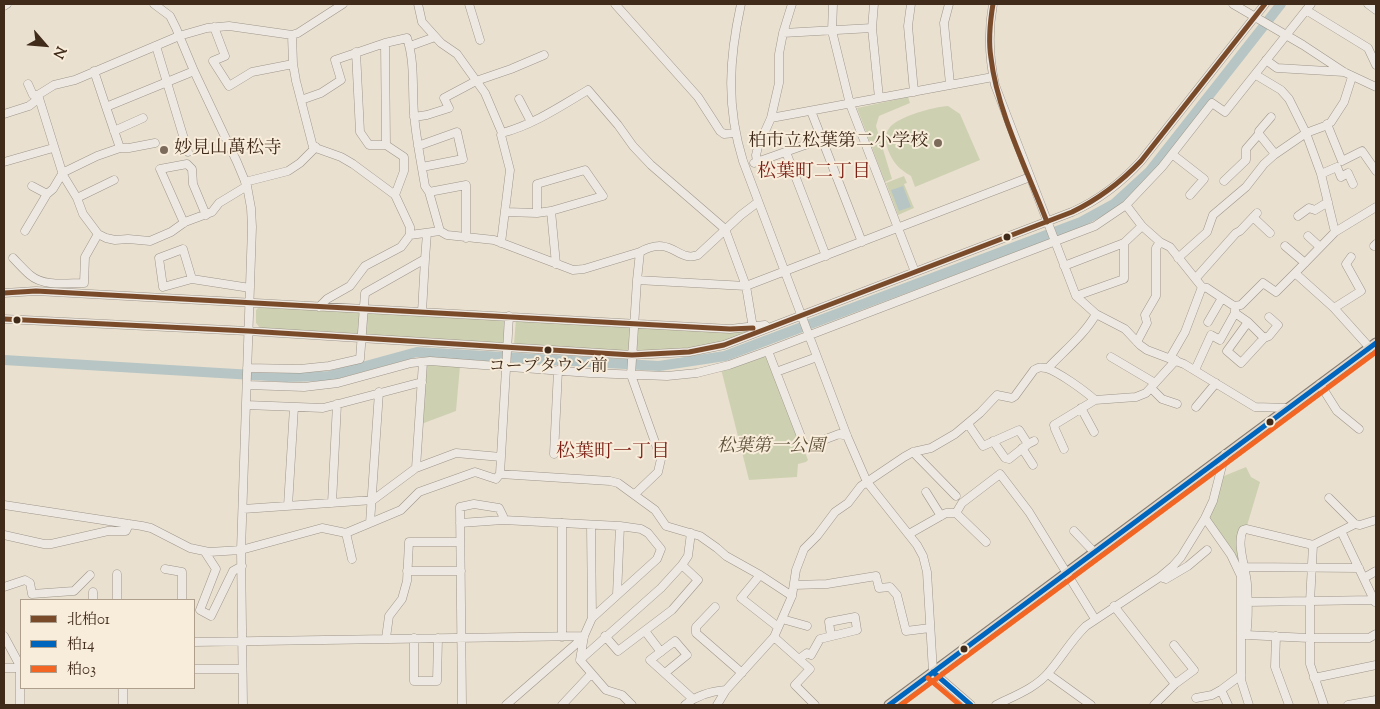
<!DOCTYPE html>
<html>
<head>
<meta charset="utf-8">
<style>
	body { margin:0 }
	#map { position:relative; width:1380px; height:709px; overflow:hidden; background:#eae0d0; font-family:"Sorts Mill Goudy","Noto Serif JP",serif }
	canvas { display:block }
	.frame { position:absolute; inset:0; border:5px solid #402b1a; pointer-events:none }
	.legend { position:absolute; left:20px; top:599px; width:175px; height:90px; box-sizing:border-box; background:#f8ecda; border:1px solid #ae9f8d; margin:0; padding:6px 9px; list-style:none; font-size:15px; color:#402b1a }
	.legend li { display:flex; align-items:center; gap:10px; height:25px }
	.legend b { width:25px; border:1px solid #ae9f8d }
	.north { position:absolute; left:20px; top:20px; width:50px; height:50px; -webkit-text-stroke:4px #f8ecda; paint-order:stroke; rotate:117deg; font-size:14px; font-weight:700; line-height:20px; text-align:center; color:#402b1a }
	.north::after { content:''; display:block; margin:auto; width:18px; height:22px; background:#402b1a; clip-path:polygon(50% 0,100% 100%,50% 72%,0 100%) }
</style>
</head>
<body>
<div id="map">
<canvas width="1380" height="709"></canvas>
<div class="frame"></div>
<ul class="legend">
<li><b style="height:6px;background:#7a4b2a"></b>北柏01</li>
<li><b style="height:6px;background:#0065bd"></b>柏14</li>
<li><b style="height:6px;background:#f26522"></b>柏03</li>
</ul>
<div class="north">N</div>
</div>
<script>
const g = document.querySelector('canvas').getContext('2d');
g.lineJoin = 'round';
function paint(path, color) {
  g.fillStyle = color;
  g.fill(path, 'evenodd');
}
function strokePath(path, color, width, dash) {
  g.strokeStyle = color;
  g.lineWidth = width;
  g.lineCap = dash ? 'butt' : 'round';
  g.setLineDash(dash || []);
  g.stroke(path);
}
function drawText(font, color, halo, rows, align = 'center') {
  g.font = font + ' "Sorts Mill Goudy","Noto Serif JP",serif';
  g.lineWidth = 4;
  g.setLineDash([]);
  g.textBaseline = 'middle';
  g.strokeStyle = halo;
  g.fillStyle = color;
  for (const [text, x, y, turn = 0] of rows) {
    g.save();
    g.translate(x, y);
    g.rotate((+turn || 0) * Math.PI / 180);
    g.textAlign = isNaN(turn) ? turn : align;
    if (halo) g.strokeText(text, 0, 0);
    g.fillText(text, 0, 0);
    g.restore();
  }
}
paint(new Path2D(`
	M908 97 910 103 879 116 876 126 892 179 885 182 857 108Z
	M948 106 960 114 980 160 915 187 911 176C899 169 893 163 888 150 886 143 884 134 890 127 900 116 933 107 948 106Z
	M904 176 907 183 904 184 914 208 898 215 886 183Z
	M261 305 359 311 361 313 360 333 358 334 260 328 256 323V310Z
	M368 312 504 319 506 321 505 342 503 343 367 335 365 333 366 313Z
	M516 319 630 326 631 328 630 349 628 351 514 344Z
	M638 326 748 331 749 332C716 352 674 350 637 352L635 350 637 328Z
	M767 354 808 460 806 462 798 464 797 477 749 480 721 369Z
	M425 364 460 366 456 411 424 423 421 421Z
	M1246 467 1251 477 1260 482 1246 529 1243 530 1241 576 1205 518 1219 478Z`), '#ced1b1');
paint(new Path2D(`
	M903 186 911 207 899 211 891 190Z`), '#b7c6c4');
strokePath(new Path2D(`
	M4 360 286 377 329 376 417 352 659 366 725 356 1081 222 1114 204 1149 172 1281 4`), '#b7c6c4', 10);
const minor = new Path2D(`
	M154 4 170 16 176 28 194 71 237 162 247 186 251 208 252 227 241 550 243 705
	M418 4 422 22 441 43 457 54 485 93 502 133C533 125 561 106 588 90L618 125 633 146 651 165 725 229
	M469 4 480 40
	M615 4 698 97 720 131 724 134 735 133
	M741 4C729 59 726 106 743 161L847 436 867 482 917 545 923 556 927 572 933 672 971 705
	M833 4 832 31 850 104 915 272
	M874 4 872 28 879 98
	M911 4 908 26 914 92
	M949 4 944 23 950 84
	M993 4C988 31 989 58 995 85L1076 296 1096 314 1125 329 1140 345 1147 350 1184 364 1255 407 1288 408
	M1233 4 1303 45 1344 72 1376 87
	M1368 4 1376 10
	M4 6 7 4
	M1306 10 1368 48 1376 65
	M214 27 225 56 213 61 229 86 252 72 293 64
	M783 33 872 28
	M292 35 293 64 296 81 313 147 341 157 353 164 395 195 410 227V235L440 231 447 235 494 240 573 270 584 269 640 252 637 280 631 375 661 459 658 472 635 494
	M385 43 386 145
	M156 46 188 152
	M410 46 435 37
	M356 52 360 132 369 145H386L404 157V171L395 195
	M1266 60 1277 68 1344 72
	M94 71 106 107
	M1256 75 1281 90 1289 99 1306 133 1321 174 1335 232
	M28 84 33 95H38
	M519 99 531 122
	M301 100 321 93 341 80 335 60 385 43 407 38C415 62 412 88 414 114 416 138 421 162 425 186L429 192 440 231
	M811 111 862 242
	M4 114 29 106 38 99
	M414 117 427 115 449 108 444 98 476 81 511 69 544 55
	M771 118 993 77
	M1327 124 1342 161 1362 151 1376 171
	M114 131 143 118
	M1259 134V131L1271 117
	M418 146 457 132 463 159 422 167
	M120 148H129L155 143
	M786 152 826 256
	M1172 154 1204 179 1190 195
	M4 162 53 148
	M757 162 756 155 758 147 771 118 779 83V54L783 33 792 4
	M754 163 822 139
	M62 173 97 156 120 148 106 107 194 71
	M1321 174 1337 167 1341 177 1348 173 1353 184
	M1224 181 1246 160V149L1259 134 1275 154
	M245 182 288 171 300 163 316 147
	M32 186 47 194
	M247 186 219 203 212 212 185 222 171 232 150 241 128 239 115 240 106 238 98 234 83 214 77 198 63 175 38 95 54 85 75 80 179 36 207 28 229 26 292 35 298 33 343 4
	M429 192 466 185V238
	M77 198 114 180
	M1126 205 1142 226 1160 242 1170 247 1202 287 1207 288 1234 306 1241 305 1263 283 1276 292 1295 273
	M505 212 537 213 551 211
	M537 213V184L585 170 603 196 551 211 556 264
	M1298 216 1309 208 1315 210 1328 202
	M1253 217 1270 233
	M184 223 160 169 187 164 192 169 193 184 206 215
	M725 229 746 286 753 328
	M25 231 47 194 53 189 62 174
	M1308 236 1320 247
	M501 243 510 170 501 135 502 133
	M1285 246 1305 263
	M1374 246 1376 244
	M640 252C672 234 677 263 698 255L741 215 758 202
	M13 258C19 264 24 270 30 275 44 287 67 283 84 283L85 257 98 234
	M1178 258 1207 232 1213 215 1246 187 1264 164 1274 155 1306 133 1325 126 1331 122 1344 102 1352 77
	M1064 266 1124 243
	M1196 278 1236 233 1240 231 1257 213
	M192 279 163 287 159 258 183 249 192 279 250 288
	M637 280 746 286 1030 177
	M4 293 36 291 730 329 765 325
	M1076 296 1124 279V243L1142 226
	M319 307 327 299 350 286 365 266 401 247 410 235
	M1334 308 1361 291 1346 264 1351 257
	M422 312 425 259
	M1235 313 1248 322 1264 338 1241 363 1227 351 1248 322
	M509 316 500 474 610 481 618 483 655 510 666 526 700 536 717 548 726 556 760 575 792 596
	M4 319 248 331 632 355 689 352 724 345 1072 212C1099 200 1121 183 1141 161L1265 4
	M1208 322 1222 298
	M1264 338 1269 336 1278 325 1269 317
	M1137 342 1147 323 1145 315 1156 296V248L1160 242
	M1370 348 1334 308 1295 273 1335 232 1376 207
	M768 351 805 447 839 434 847 436
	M1111 357 1155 383
	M1170 358 1185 332 1202 287
	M247 368 300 369 329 366 360 359 365 293 425 259 427 233
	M1048 368C1064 351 1085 334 1096 314
	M1195 370 1211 335 1220 340 1235 313V310
	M776 372 817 357
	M1320 384 1337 411 1359 429
	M247 385 304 387 338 383 411 363 430 361 590 373 667 376 697 373 729 365 768 351 1095 226 1126 205 1162 167 1212 103 1225 112 1311 4
	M1151 388 1162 399 1177 404
	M246 405 323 408 422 382
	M1196 407 1216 383
	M1081 408 1094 432
	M968 424 983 446 1019 430 1028 444 1034 441
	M993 441 1005 458 1009 459 1028 444
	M1022 448 1033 465
	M1064 449 1055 429 1054 425 1095 400
	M913 452 956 496
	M554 454 558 370
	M416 468 423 362
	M926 492 941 516
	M1329 498 1355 524
	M332 503 337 404
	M4 505 142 526 151 528 190 548 209 552 241 550 322 528 346 533 352 559
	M288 506 294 407
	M243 509 373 500 416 468 456 453 501 457
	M956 513 962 503 1000 474 1029 512 1095 619
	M1205 518 1231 555 1241 576V680L1249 705
	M370 523 401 510 419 492 475 472 496 479 500 474
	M460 523 503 520 620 526 641 529 648 533 661 549 657 559 592 618
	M591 525 592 618 584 636 580 660 606 690 622 695 632 705
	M1074 531 1094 552
	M1341 531 1375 602
	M346 533 370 523 379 392
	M909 534 946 513H956L986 542
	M4 535 44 544H51L108 531H126L129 524
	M1313 545 1310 602V664L1324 705
	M205 552 216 569 200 610 211 616 233 571 242 566
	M1245 567 1359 568
	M165 569 182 572V600
	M407 571H461
	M117 574V600
	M760 575 741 598 778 627
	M1160 577 1166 579 1188 566 1207 550
	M1364 578 1376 571
	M794 585 827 584 876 576 879 588 890 587 897 595 906 631 930 628
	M4 587 25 580 30 583 32 594 74 591 90 575
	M617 595 620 526
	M93 600V592
	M1248 602 1374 600
	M1114 606 1175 684
	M715 607 696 627V633L742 673
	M782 619 807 626
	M645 631 661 652
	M1241 633 1246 635C1249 618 1248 601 1247 584 1246 568 1236 544 1243 530L1246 529 1313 545 1355 524 1360 525 1376 520
	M1246 635 1309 638H1369L1376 634
	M4 636 18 662 20 668V705
	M605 636 618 651 672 610 698 580 682 565
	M1276 636 1275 667 1289 705
	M562 637V523
	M774 637 810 669 795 685 815 705
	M386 638 389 616 402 599 407 581 409 542H460
	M414 638V681H437L438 638
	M194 642 584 636
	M799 659 807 653 811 655 820 639 857 630 855 617 829 622 831 636
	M580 660 661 588 682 565 688 556 691 533
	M4 668H21
	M194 669H242
	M665 673 687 655 675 641 650 660 693 699
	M1048 674 1091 705
	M1314 678 1376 665
	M123 688V705
	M1196 698 1212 695 1221 690
	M462 705 460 507 474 504 499 508 503 516V520
	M506 705 584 637
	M562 705 591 674
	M685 705C696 696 712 691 726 690
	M717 705 726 690 774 637 792 596 796 570 804 549 817 536 835 512 848 503 861 486 904 457 913 452 931 448 955 434 980 413 997 395 1012 398 1015 396 1034 370C1039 367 1041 367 1046 368 1059 372 1085 391 1095 400L1136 397 1146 393 1176 360
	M996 705C1014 696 1036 688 1049 672 1062 657 1072 639 1086 626L1160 577 1173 566 1181 557 1205 518 1213 501 1225 454
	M1154 705 1175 684 1194 670 1174 645
	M1228 705 1221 690 1241 675
	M1348 705 1376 700`);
const major = new Path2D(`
	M889 705 1376 343`);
strokePath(minor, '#9e968b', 9);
strokePath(major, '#867d72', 11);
strokePath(minor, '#ede8e1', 8);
strokePath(major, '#e1d8cb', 9);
strokePath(new Path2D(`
	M993 4C990 22 988 40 991 58 997 111 1028 172 1047 222
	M4 293 36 291 730 329 753 328
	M4 319 248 331 632 355 689 352 724 345 1072 212C1099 199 1121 182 1141 161L1265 4`), '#7a4b2a', 5);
strokePath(new Path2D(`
	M933 672 971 705
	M889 705 1376 343`), '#0065bd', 5);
strokePath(new Path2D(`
	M928 678 960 705
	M901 705 1376 352`), '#f26522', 5);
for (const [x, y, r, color] of [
	[938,143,5,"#7c6a5a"],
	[164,150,5,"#7c6a5a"],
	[1007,237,4.5,"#402b1a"],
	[17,320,4.5,"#402b1a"],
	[548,350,4.5,"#402b1a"],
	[1270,422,4.5,"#402b1a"],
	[964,649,4.5,"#402b1a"]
]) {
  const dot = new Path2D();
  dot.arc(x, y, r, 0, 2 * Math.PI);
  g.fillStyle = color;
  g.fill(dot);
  strokePath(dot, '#f8ecda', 2);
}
drawText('17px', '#402b1a', '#f8ecda', [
	["コープタウン前",548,368]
]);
drawText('18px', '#402b1a', '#f8ecda', [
	["柏市立松葉第二小学校",928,143],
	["妙見山萬松寺",174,150,"left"]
], 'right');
drawText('italic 18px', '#5e513a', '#f8ecda', [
	["松葉第一公園",771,448]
]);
drawText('19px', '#7a1f14', '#f8ecda', [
	["松葉町二丁目",814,174],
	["松葉町一丁目",613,454]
]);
</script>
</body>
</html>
